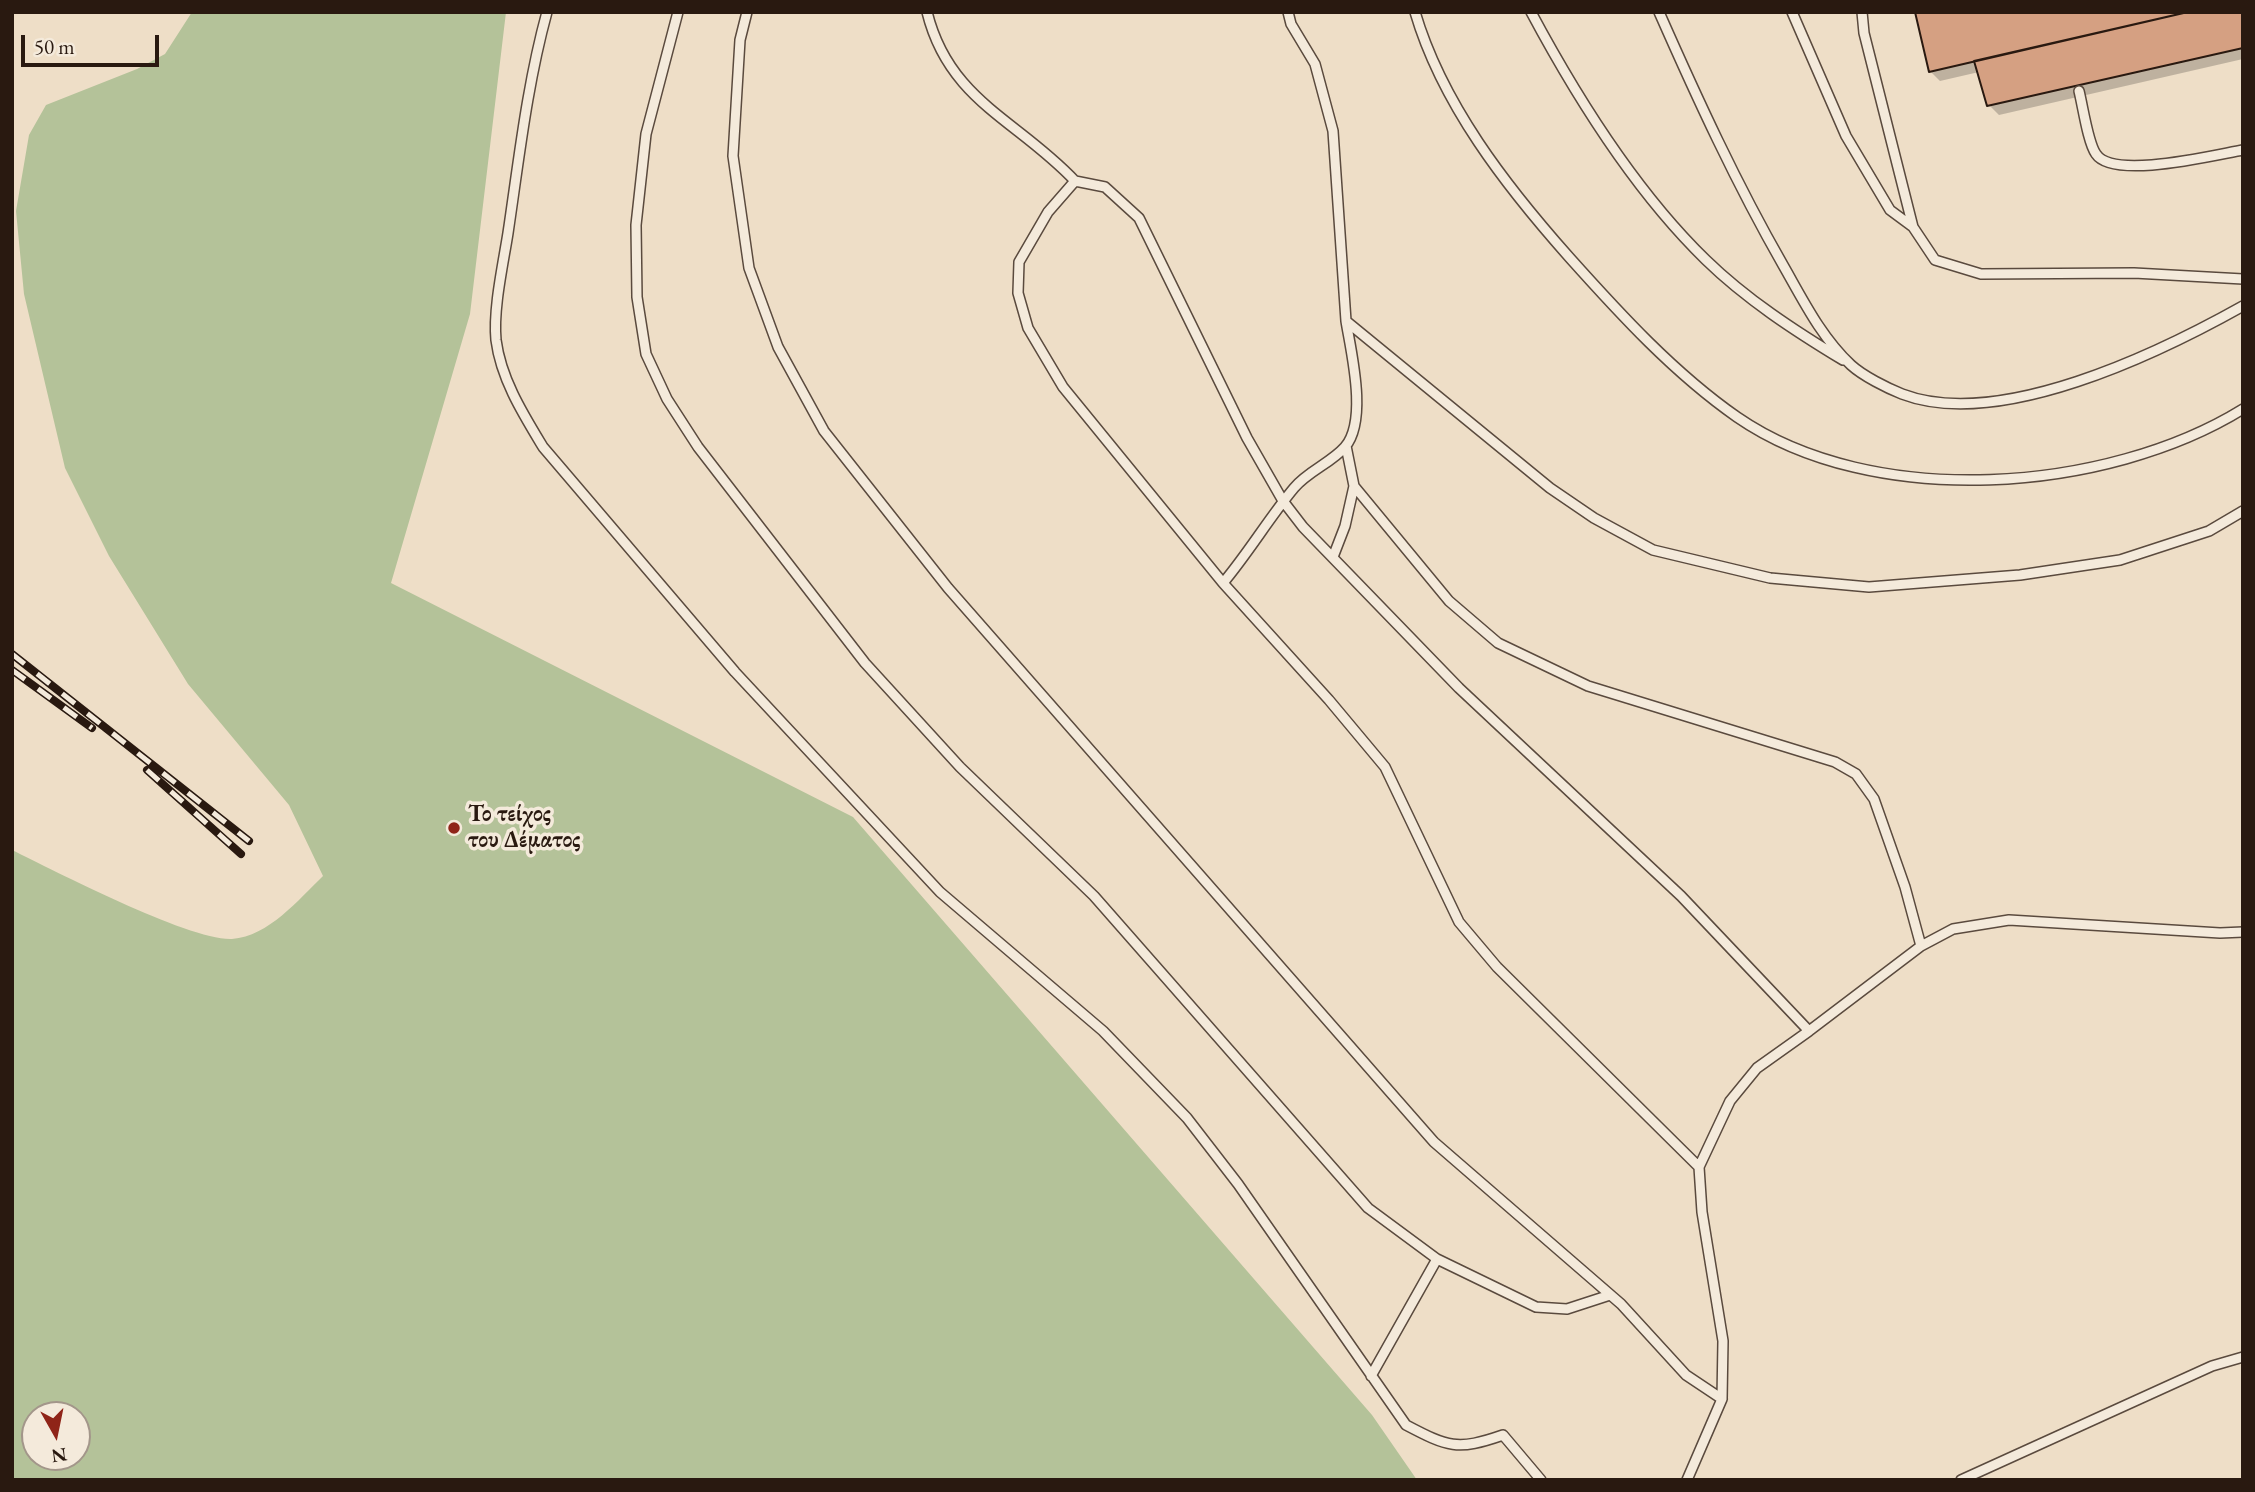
<!DOCTYPE html>
<html>
<head>
<meta charset="utf-8">
<style>
	body { margin:0 }
	#map { position:relative; width:2255px; height:1492px; overflow:hidden; background:#eedec7; font-family:"EB Garamond",serif }
	canvas { display:block }
	.frame { position:absolute; inset:0; border:14px solid #291910; pointer-events:none }
	.north { position:absolute; left:21px; top:1401px; width:70px; height:70px; box-sizing:border-box; background:#f4eadb; border:2px solid #a3968a; border-radius:50%; rotate:171deg; font-size:19px; font-weight:700; line-height:28px; text-align:center; color:#291910 }
	.north::after { content:''; display:block; margin:auto; width:24px; height:32px; background:#8f2418; clip-path:polygon(50% 0,100% 100%,50% 72%,0 100%) }
	.scale { position:absolute; left:21px; top:35px; width:138px; height:32px; box-sizing:border-box; border:4px solid #291910; border-top:0; padding-left:9px; font-size:21px; line-height:24px; white-space:nowrap; color:#291910; -webkit-text-stroke:5px #f4eadb; paint-order:stroke }
</style>
</head>
<body>
<div id="map">
<canvas width="2255" height="1492"></canvas>
<div class="frame"></div>
<div class="north">N</div>
<div class="scale">50 m</div>
</div>
<script>
const g = document.querySelector('canvas').getContext('2d');
g.lineJoin = 'round';
function paint(path, color) {
  g.fillStyle = color;
  g.fill(path, 'evenodd');
}
function strokePath(path, color, width, dash) {
  g.strokeStyle = color;
  g.lineWidth = width;
  g.lineCap = dash ? 'butt' : 'round';
  g.setLineDash(dash || []);
  g.stroke(path);
}
function drawText(font, color, halo, rows, align = 'center') {
  g.font = font + ' "EB Garamond",serif';
  g.lineWidth = 7;
  g.setLineDash([]);
  g.textBaseline = 'middle';
  g.strokeStyle = halo;
  g.fillStyle = color;
  for (const [text, x, y, turn = 0] of rows) {
    g.save();
    g.translate(x, y);
    g.rotate((+turn || 0) * Math.PI / 180);
    g.textAlign = isNaN(turn) ? turn : align;
    if (halo) g.strokeText(text, 0, 0);
    g.fillText(text, 0, 0);
    g.restore();
  }
}
paint(new Path2D(`
	M192 12H506L470 314 391 583 853 817 1372 1415 1417 1480H12V850C55 871 190 941 232 939 269 936 298 900 323 876L289 805 188 684 109 556 65 468 24 294 16 211 29 135 46 105 137 69 165 54ZM35 1415H77V1457H35Z`), '#b4c299');
paint(new Path2D(`
	M1916 12H2243V59L1999 115 1989 105 1979 72 1940 81 1930 71Z`), '#0003');
const building = new Path2D(`
	M1915 12H2188L1929 72Z
	M2188 12H2243V48L1987 106 1974 61Z`);
paint(building, '#d5a082');
strokePath(building, '#291910', 2);
const lane = new Path2D(`
	M547 12C527 85 519 159 508 233 503 265 493 309 496 340 501 379 523 414 543 447L735 672 940 892 1103 1031 1187 1118 1238 1184 1406 1425C1448 1447 1457 1451 1503 1435L1541 1480
	M678 12 646 134 636 225 637 297 646 354 667 399 698 447 865 663 960 767 1094 896 1368 1208 1437 1259 1371 1376
	M747 12 740 40 733 156 749 268 778 347 824 431 948 588 1434 1142 1621 1304 1686 1375 1722 1399 1687 1480
	M927 12C949 101 1018 120 1075 181
	M1288 12 1291 24 1315 64 1333 131 1346 321 1550 488 1594 518 1653 550 1770 578 1869 587 2020 575 2120 560 2209 531 2243 511
	M1415 12C1442 104 1506 186 1569 257 1620 314 1674 373 1737 417 1873 511 2107 493 2243 409
	M1531 12C1577 98 1636 192 1706 260 1746 299 1795 331 1843 360
	M1659 12C1697 98 1736 183 1783 265 1803 300 1821 337 1851 365 1863 376 1887 388 1902 394 1999 431 2159 353 2243 306
	M1792 12 1846 136 1890 210 1913 227
	M1862 12 1864 33 1913 227 1935 260 1981 274 2134 273 2243 279
	M2079 91C2083 107 2088 143 2096 154 2113 180 2214 155 2243 150
	M1346 321C1351 352 1368 420 1345 447 1331 463 1308 471 1294 488 1269 518 1249 552 1223 583L1063 387 1028 328 1018 293 1019 262 1048 212 1075 181 1105 187 1139 218 1247 438 1283 501 1303 527 1459 688 1681 896 1809 1031 1757 1068 1730 1101 1699 1167 1702 1212 1723 1341 1722 1399
	M1354 486 1449 601 1498 643 1588 686 1835 762 1856 774 1874 799 1905 887 1921 946 1953 929 2009 920 2220 933 2243 932
	M1333 557 1345 526 1354 486 1346 446
	M1223 583 1329 700 1385 767 1459 922 1497 967 1699 1167
	M1809 1031 1921 946
	M1437 1259 1536 1307 1567 1309 1610 1295
	M1961 1480 2212 1366 2243 1357`);
strokePath(lane, '#5a4a3e', 12);
strokePath(lane, '#f4eadb', 9);
const rail = new Path2D(`
	M12 654 249 841
	M12 670 92 728
	M147 770 241 854`);
strokePath(rail, '#291910', 8);
strokePath(rail, '#f4eadb', 5, [16]);
for (const [x, y, r, color] of [
	[454,828,7,"#8f2418"]
]) {
  const dot = new Path2D();
  dot.arc(x, y, r, 0, 2 * Math.PI);
  g.fillStyle = color;
  g.fill(dot);
  strokePath(dot, '#f4eadb', 2.5);
}
drawText('bold 23px', '#291910', '#f4eadb', [
	["Το τείχος",468,815],
	["του Δέματος",468,841]
], 'left');
</script>
</body>
</html>
